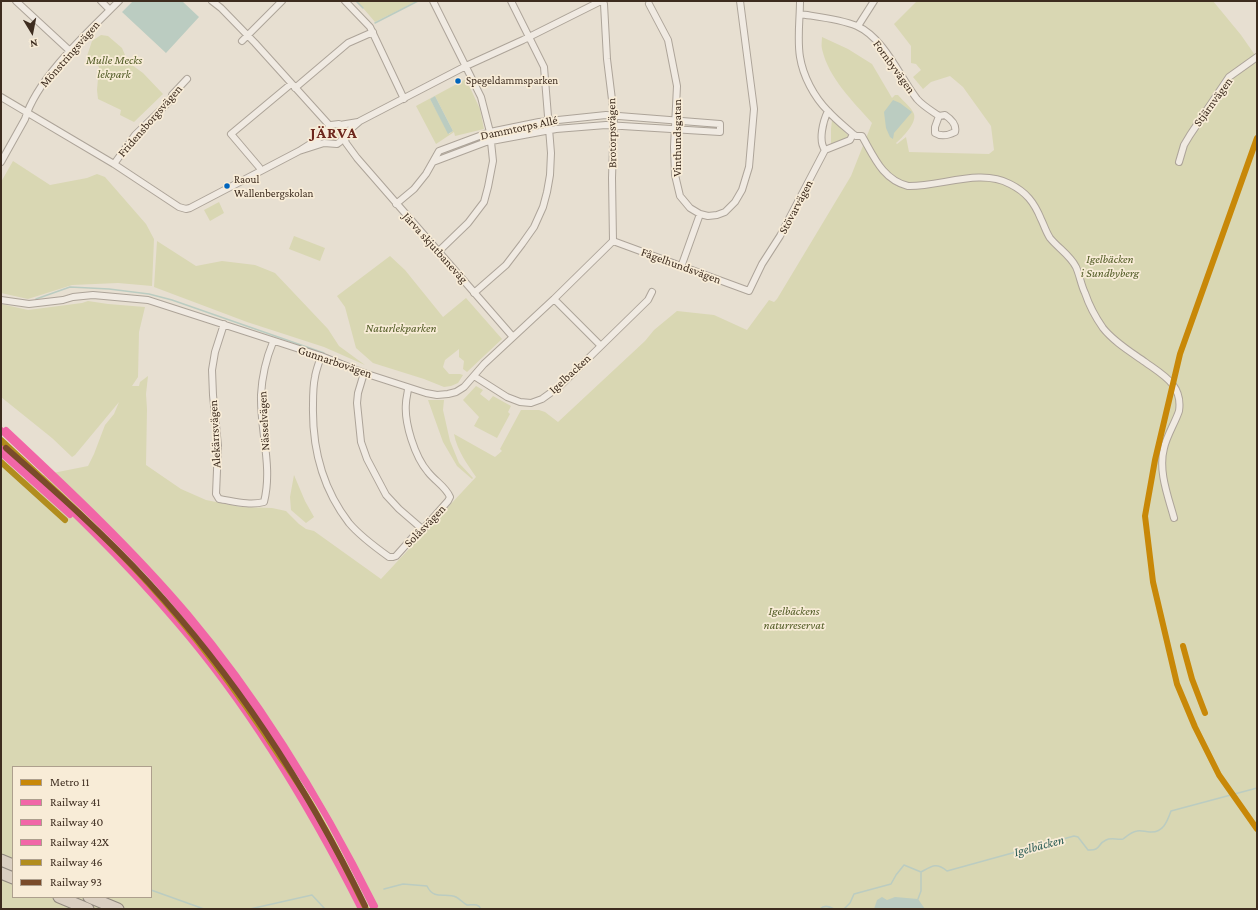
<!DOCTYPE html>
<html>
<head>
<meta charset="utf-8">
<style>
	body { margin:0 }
	#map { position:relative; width:1258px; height:910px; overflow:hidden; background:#e7dfd1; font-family:"Crimson Pro",serif }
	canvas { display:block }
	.frame { position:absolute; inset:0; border:2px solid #3d2c1f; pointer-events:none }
	.legend { position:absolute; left:12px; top:766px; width:140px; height:132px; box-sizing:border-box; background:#f8ecd7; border:1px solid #ad9f8d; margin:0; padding:5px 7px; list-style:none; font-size:12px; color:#3d2c1f }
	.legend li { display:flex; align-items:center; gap:8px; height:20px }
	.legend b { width:20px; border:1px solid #ad9f8d }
	.north { position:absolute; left:12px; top:12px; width:40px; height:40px; -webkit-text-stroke:3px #f8ecd7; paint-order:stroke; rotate:170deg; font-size:11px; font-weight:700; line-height:16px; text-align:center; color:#3d2c1f }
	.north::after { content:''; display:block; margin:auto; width:14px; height:18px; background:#3d2c1f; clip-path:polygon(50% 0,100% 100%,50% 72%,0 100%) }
</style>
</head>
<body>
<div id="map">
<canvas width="1258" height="910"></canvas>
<div class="frame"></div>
<ul class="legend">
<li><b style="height:5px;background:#c88808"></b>Metro 11</li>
<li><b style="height:5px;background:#f166a7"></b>Railway 41</li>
<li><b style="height:5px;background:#f166a7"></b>Railway 40</li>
<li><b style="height:5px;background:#f166a7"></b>Railway 42X</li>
<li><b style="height:5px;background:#b18d1e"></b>Railway 46</li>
<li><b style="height:5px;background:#7a4b2a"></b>Railway 93</li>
</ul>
<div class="north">N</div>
</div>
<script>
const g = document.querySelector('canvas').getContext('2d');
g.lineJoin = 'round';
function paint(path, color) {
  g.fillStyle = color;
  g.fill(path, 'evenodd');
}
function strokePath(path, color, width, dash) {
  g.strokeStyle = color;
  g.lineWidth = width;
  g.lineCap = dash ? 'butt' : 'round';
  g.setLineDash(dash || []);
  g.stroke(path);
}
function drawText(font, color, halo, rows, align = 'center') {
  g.font = font + ' "Crimson Pro",serif';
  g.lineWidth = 3.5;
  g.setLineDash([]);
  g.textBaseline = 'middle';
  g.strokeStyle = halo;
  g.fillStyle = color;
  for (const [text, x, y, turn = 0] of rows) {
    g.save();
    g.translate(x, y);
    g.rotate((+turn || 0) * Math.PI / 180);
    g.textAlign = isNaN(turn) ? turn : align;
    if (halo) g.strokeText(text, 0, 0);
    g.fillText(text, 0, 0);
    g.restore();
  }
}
paint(new Path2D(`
	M356 1H417L375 22 363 8Z
	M917 1H1213L1241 35 1257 58V909H1V459L23 479 88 466 94 454 105 425 114 414 119 402 75 455 72 457 52 438 1 397V304L28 310 82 303 88 301 108 304 145 307 139 332 138 377 132 386H139L140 382 148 376 146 394 147 409 146 465 181 489 206 500 241 507 272 508 286 511 299 524 306 529 314 531 381 579 476 477C467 464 457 450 454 434L495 457 502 451 500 449 521 410H539L545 412 558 422 645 341 654 330 677 311 714 315 747 330 769 300 774 302 777 299 851 176 872 123C853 101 829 79 822 49 821 45 822 41 822 37L848 49 872 64 892 98 895 95H898C903 101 912 108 914 114 917 123 902 138 896 143L897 144 906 137 909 152 989 154 994 150 991 126 963 87 950 76 931 82 923 89 913 77 921 70 916 64 911 63V46L894 24ZM13 767H151V897H13Z
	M101 35 108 36 122 48 128 62 143 73 163 94 134 122 120 115 121 110 98 99 97 90 99 67 87 56 92 41Z
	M466 79 480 109 484 129 455 136 454 132 436 144 416 106ZM435 96 453 131 449 134 430 99Z
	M832 120 849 136 848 137 831 145V129Z
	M328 134a6 6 0 1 1 12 0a6 6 0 1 1-12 0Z
	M13 161 50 185 87 178 97 174 105 177 146 224 154 239 152 286 118 283 72 285 28 299 1 293V182Z
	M219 202 224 213 210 221 204 210Z
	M294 236 325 248 320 261 289 249Z
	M157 241 196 266 222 261 255 265 275 273 328 329 339 346 365 365 324 347 247 322 154 287Z
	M390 256 405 270 443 317 466 298 502 339 467 372 463 369 464 361 459 357V349L445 360 443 367 449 374H460L463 375 458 383 451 386 444 387 424 379 373 363 356 348 345 307 337 296Z
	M476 386 483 390 480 394 489 401 493 396 511 406 508 412 510 414 497 438 474 426 479 417 463 400Z
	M428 400H444L443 410 450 441 459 463 473 478 472 479 457 466 443 442Z
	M294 475 305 501 314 517 306 523 291 510 290 497Z`), '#d9d7b3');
paint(new Path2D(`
	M133 1H182L199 17 166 53 122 12Z
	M435 96 453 131 448 134 430 99Z
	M893 100 900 103 912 112 894 133 893 139 890 137 886 128 884 112Z
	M882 897 887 900 895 897 918 899 925 909H874L877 900Z`), '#bbccc1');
strokePath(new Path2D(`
	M356 1 363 8
	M375 23 418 1
	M36 299 70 287 109 289 149 294 172 300 324 353
	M384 889 403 884 427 886C434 901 446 892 456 897 460 899 463 903 467 905 473 905 478 903 481 909
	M151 890 204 909
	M918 899 921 891V872
	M250 909 312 895 325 909
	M820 909C824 905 829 906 834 909
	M844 909 850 903 854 894 891 884 896 875 904 865 921 872C932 866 936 862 947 871L1074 836 1078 837 1088 850C1101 851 1097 844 1106 840 1111 837 1117 840 1123 839 1127 836 1131 832 1137 831 1142 830 1145 832 1150 832 1163 833 1167 822 1171 811L1257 788`), '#bbccc1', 1.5);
const street = new Path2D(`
	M16 1 70 51
	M101 1 110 10
	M212 1 221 8 255 43 330 126
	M345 1 370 27 404 99
	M433 1 481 97 490 132 493 161 488 187 484 202 468 223 439 251
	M602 1 604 4 607 59 614 116 612 178 613 241
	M800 1C800 19 797 39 800 57 803 76 814 97 828 111 835 119 845 127 853 134L856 136H862C874 157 883 180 908 186 940 187 980 168 1010 184 1026 192 1034 202 1041 219 1044 225 1046 232 1050 238 1058 248 1070 255 1076 267 1080 276 1081 285 1085 293 1089 305 1096 318 1103 328 1114 342 1131 352 1145 362 1163 375 1183 385 1179 411 1175 423 1167 435 1164 448 1158 471 1168 496 1174 518
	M649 4 668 40 677 86 674 147 675 175 680 196 690 208 700 214 708 216 717 215 725 212 735 202 742 190 749 167 754 109 740 1
	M800 14C819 17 840 19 857 26 884 38 900 77 917 99 923 106 932 111 939 116
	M858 26 874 1
	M242 41 282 1
	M295 88 348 43 373 32
	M1 97 114 164 179 207 186 209 190 208 299 151 321 137 331 125 339 124C348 130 345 139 337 144L324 143 299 151
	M945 115C951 119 957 124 955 132 949 135 941 137 935 133V127L939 116Z
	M340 125 358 122
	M345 134 360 121 466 66 523 40 601 1
	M344 136 346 143 357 158 513 337
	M825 150C818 141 823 121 828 111
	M1 162 25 119C37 78 89 31 119 1
	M1179 162 1184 145 1190 135 1229 77 1257 57
	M114 164 135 135 171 100 172 95 187 79
	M259 167 231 134 291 84
	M396 204 414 189 426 174 439 151 490 132 539 122 606 115 720 124V132L606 125 556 129 486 142 433 162
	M613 241 749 291 762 264 780 236 825 150 850 140 853 134
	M681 267 700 214
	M474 293 506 265 522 244 534 227 543 207 547 192 550 175 551 153 544 67 511 1
	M554 299 601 346
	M1 300 29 304 63 300 73 297 93 295 148 300 321 356 364 373 426 393 437 395 448 394 456 392 464 387 484 364 554 299 613 241
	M224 324 215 352 212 370 213 395 218 446 216 494 219 499C233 501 249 506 264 502 273 467 260 431 261 395 262 376 266 359 273 342
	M321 356C319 363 316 370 315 377 313 386 313 396 313 405 312 449 322 488 349 523 360 536 375 547 389 557H393L396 556 421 528H424L448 501 450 497C446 487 435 481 428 472 415 457 404 423 406 403 406 398 408 393 408 388
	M364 373 358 393 357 403 361 442 367 459 386 495 399 509 421 528
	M474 376 507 397 520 402 531 403 542 399 560 386 648 300 652 292`);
const highway = new Path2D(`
	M1 860 13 865
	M1 873 13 878
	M59 897 88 909
	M89 897 118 909`);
strokePath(street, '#ada499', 8);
strokePath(highway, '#928a80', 13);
strokePath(street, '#f0eae2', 6);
strokePath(highway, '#dacfc1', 11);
strokePath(new Path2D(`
	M1 430C52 479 105 526 153 578 201 631 244 689 283 749 298 771 313 793 326 816 343 846 358 878 374 909
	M1 453 70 515`), '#f166a7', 6);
strokePath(new Path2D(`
	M1 445C62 501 123 559 177 623 251 709 310 808 361 909`), '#f166a7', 6);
strokePath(new Path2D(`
	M6 430C69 489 132 548 188 614 263 703 323 803 375 906`), '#f166a7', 6);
strokePath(new Path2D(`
	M1 440C51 487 102 532 148 583 196 636 239 694 278 754 293 776 308 797 320 820 337 849 351 879 366 909
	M1 462 65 520`), '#b18d1e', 6);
strokePath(new Path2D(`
	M6 448C55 491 104 534 149 583 238 680 307 787 365 906`), '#7a4b2a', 6);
strokePath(new Path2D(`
	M1257 138 1180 354 1155 460 1145 516 1153 582 1177 684 1195 727 1219 775 1257 829
	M1183 646 1192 679 1205 713`), '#c88808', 6);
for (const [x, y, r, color] of [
	[458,81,3.5,"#0065bd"],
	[227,186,3.5,"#0065bd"]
]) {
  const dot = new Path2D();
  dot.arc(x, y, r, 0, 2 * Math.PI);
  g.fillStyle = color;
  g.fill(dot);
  strokePath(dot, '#f8ecd7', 1.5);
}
drawText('11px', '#3d2c1f', '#f8ecd7', [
	["Spegeldammsparken",466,81],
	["Raoul",234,180],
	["Wallenbergskolan",234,194]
], 'left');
drawText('12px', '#3d2c1f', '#f8ecd7', [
	["Mönstringsvägen",70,54,-49],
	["Fornbyvägen",894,67,54],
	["Stjärnvägen",1213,102,-54],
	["Fridensborgsvägen",150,121,-49],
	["Dammtorps Allé",519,128,-12],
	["Brotorpsvägen",612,133,-91],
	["Vinthundsgatan",677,138,-90],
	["Stövarvägen",796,207,-62],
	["Järva skjutbaneväg",435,248,48],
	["Fågelhundsvägen",681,266,20],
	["Gunnarbovägen",335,362,19],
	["Igelbacken",570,374,-43],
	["Nässelvägen",264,421,-93],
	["Alekärrsvägen",215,434,-93],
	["Solåsvägen",425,526,-46]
]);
drawText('italic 12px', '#515b25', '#f8ecd7', [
	["Mulle Mecks",114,60],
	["lekpark",114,74],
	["Igelbäcken",1110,259],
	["i Sundbyberg",1110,273],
	["Naturlekparken",401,328],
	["Igelbäckens",794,611],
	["naturreservat",794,625]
]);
drawText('italic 13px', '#2e5e57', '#f8ecd7', [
	["Igelbäcken",1039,846,-15]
]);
g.letterSpacing = '1px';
drawText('bold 16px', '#6d271c', '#f8ecd7', [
	["JÄRVA",334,133]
]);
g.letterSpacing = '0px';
</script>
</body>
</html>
